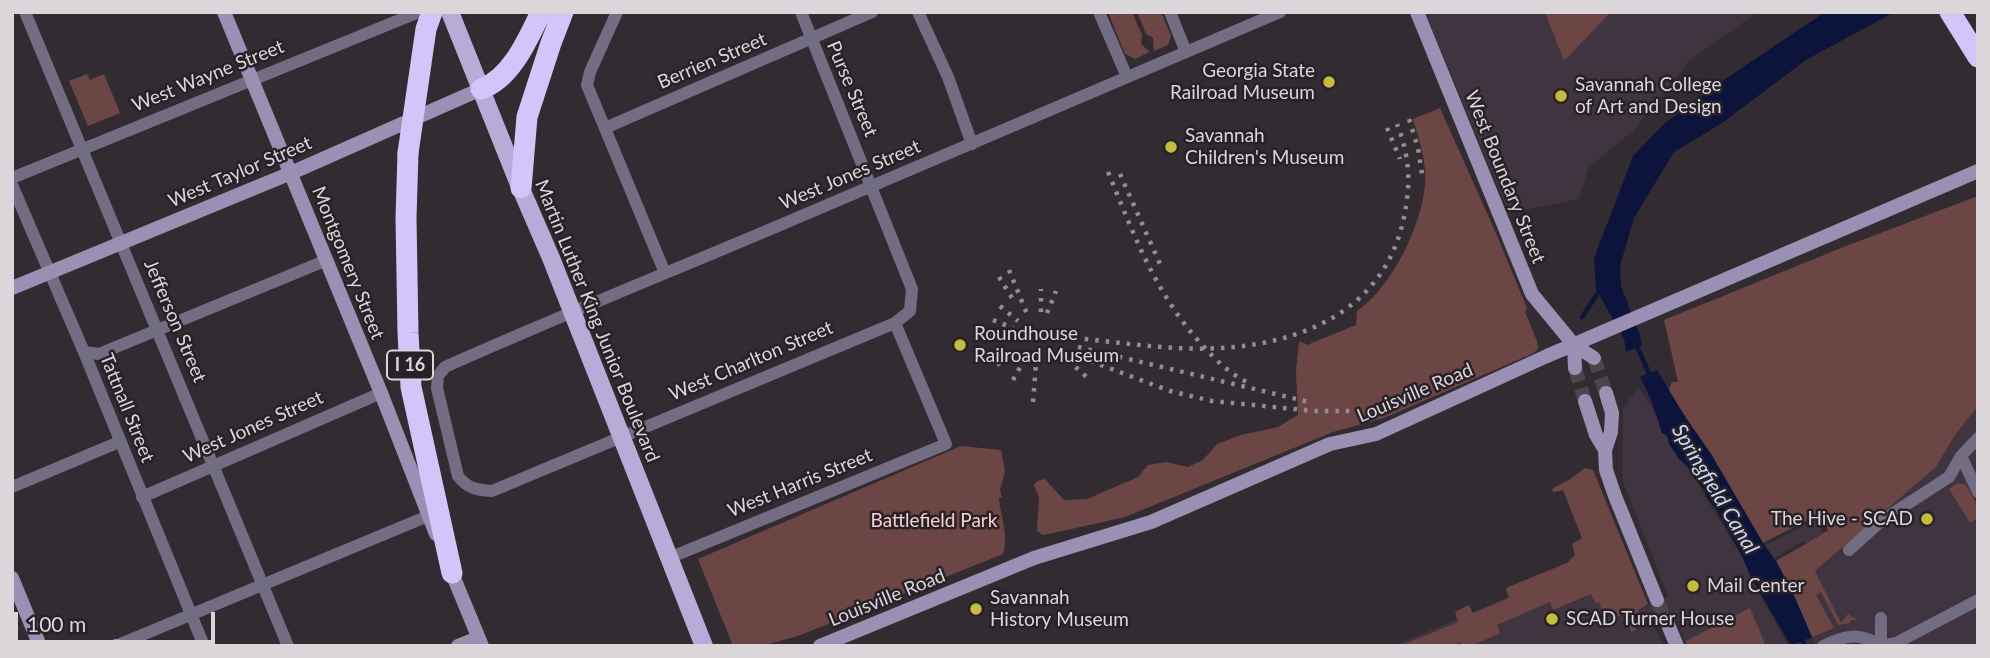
<!DOCTYPE html>
<html>
<head>
<meta charset="utf-8">
<style>
	body { margin:0 }
	#map { position:relative; width:1990px; height:658px; overflow:hidden; background:#322c32; font-family:Lato,sans-serif }
	canvas { display:block }
	.frame { position:absolute; inset:0; border:14px solid #dad6da; pointer-events:none }
	.scale { position:absolute; left:14px; top:612px; width:201px; height:32px; box-sizing:border-box; border:4px solid #dad6da; border-top:0; padding-left:9px; font-size:21px; line-height:24px; white-space:nowrap; color:#dad6da; -webkit-text-stroke:5px #282228; paint-order:stroke }
</style>
</head>
<body>
<div id="map">
<canvas width="1990" height="658"></canvas>
<div class="frame"></div>
<div class="scale">100 m</div>
</div>
<script>
const g = document.querySelector('canvas').getContext('2d');
g.lineJoin = 'round';
function paint(path, color) {
  g.fillStyle = color;
  g.fill(path, 'evenodd');
}
function strokePath(path, color, width, dash) {
  g.strokeStyle = color;
  g.lineWidth = width;
  g.lineCap = dash ? 'butt' : 'round';
  g.setLineDash(dash || []);
  g.stroke(path);
}
function drawText(font, color, halo, rows, align = 'center') {
  g.font = font + ' Lato,sans-serif';
  g.lineWidth = 5;
  g.setLineDash([]);
  g.textBaseline = 'middle';
  g.strokeStyle = halo;
  g.fillStyle = color;
  for (const [text, x, y, turn = 0] of rows) {
    g.save();
    g.translate(x, y);
    g.rotate((+turn || 0) * Math.PI / 180);
    g.textAlign = isNaN(turn) ? turn : align;
    if (halo) g.strokeText(text, 0, 0);
    g.fillText(text, 0, 0);
    g.restore();
  }
}
paint(new Path2D(`
	M1425 12H1758L1690 60 1633 131 1589 167 1579 199 1509 213Z
	M1639 387 1742 557 1817 519 1821 531 1854 534 1843 544 1802 542 1748 573 1788 646H1686L1675 613 1654 625 1663 646H1394L1619 550 1644 607 1668 596 1622 479 1623 408Z
	M1978 406V646H1816L1792 591 1936 467 1955 435Z`), '#3f343f');
paint(new Path2D(`
	M1108 12H1132L1142 35 1141 44 1150 52 1135 59 1125 54Z
	M1137 12H1161L1171 36 1168 45 1154 51 1153 38 1146 34Z
	M1545 12H1609L1610 13 1564 61Z
	M87 74 90 80 104 74 120 113 88 126 69 81Z
	M1440 108 1498 238 1527 308 1525 312 1537 341 1538 348 1534 353 1384 418 1333 432 1125 517 1049 534 1042 535 1037 531 1039 497 1034 485 1037 481 1045 479 1064 500 1087 499 1138 477 1148 465 1166 462 1188 467 1203 460 1217 444 1241 435 1278 427 1298 415 1296 371 1299 341 1307 345 1356 325 1357 311C1392 287 1422 225 1425 184 1427 162 1419 139 1413 119Z
	M1978 196V406L1955 435 1936 467 1815 571 1841 623 1848 614 1858 620H1851L1850 623 1838 625 1821 592 1816 595 1834 628 1812 637 1792 591 1776 561 1823 534 1828 530 1821 513 1763 543 1711 454 1668 391 1672 382H1678L1664 320 1846 246Z
	M961 446 1001 450 1005 471 1000 490 1002 497 999 498C1001 520 1009 533 1003 554L798 636 761 646H733L698 559Z
	M1585 468 1593 470 1648 604 1638 610 1641 618 1633 623 1636 630 1631 632 1623 614 1617 617 1614 611 1612 610 1603 613 1599 602 1595 603 1591 594 1553 610 1550 602 1497 625 1500 633 1471 646H1462L1460 642 1452 646H1400L1458 622 1455 612 1469 605 1473 613 1509 598 1506 590 1508 587 1567 563 1575 555 1572 544 1582 538 1563 490 1555 492 1552 491 1553 488 1569 480Z
	M1958 483 1966 485 1978 506V518L1970 523 1949 489Z
	M1750 608 1766 646H1688L1686 641Z`), '#6b4645');
paint(new Path2D(`
	M1825 12H1890L1889 15 1806 60 1722 123 1674 152 1634 218 1620 266 1621 286 1640 335 1642 345 1626 352 1624 339 1596 289 1594 258 1633 156 1664 124 1709 90Z
	M1657 370 1687 420 1711 454 1763 543 1776 561 1792 591 1812 637 1791 646 1750 575 1741 554 1716 509 1706 497 1705 491 1690 473 1688 467 1679 459 1669 444 1667 436 1662 433 1651 399 1640 377Z`), '#0c143b');
strokePath(new Path2D(`
	M1582 317 1598 293
	M1636 344 1651 378
	M1800 637 1805 646`), '#0c143b', 4.5);
strokePath(new Path2D(`
	M1594 358 1606 393
	M1575 368 1585 401
	M1657 600 1666 620`), '#4b464b', 14, [14, 7]);
strokePath(new Path2D(`
	M25 12 288 646
	M617 12 590 72 587 85 665 273
	M801 12 912 289 910 311 895 323 492 491C476 490 467 488 458 476L437 388 438 376 445 367C555 318 667 273 778 226 945 155 1112 83 1280 12
	M918 12 948 77 972 144
	M1099 12 1127 77
	M1170 12 1186 52
	M605 128 872 12
	M12 178 419 12
	M12 185 84 352 204 646
	M84 352 99 354 327 260
	M1978 438 1961 456 1978 492
	M12 487 119 442
	M142 497 381 393
	M1849 550 1881 521 1949 477 1961 456
	M669 558 946 444 895 323
	M118 645 428 516
	M1823 646C1845 635 1860 632 1881 646
	M1881 646 1896 643 1978 600
	M1881 646V618`), '#736d83', 12);
strokePath(new Path2D(`
	M224 12 381 393 436 534
	M1417 12 1532 294 1574 345 1594 358
	M12 288 291 173 481 89
	M1574 345 1575 368
	M1606 393 1612 413 1611 432 1605 450 1606 470 1615 496 1657 600
	M1585 401 1596 435 1605 450
	M449 566 482 646
	M12 578 40 646
	M1666 620 1677 646
	M116 646H118
	M458 646 478 638
	M820 646 1034 558 1151 522 1330 444 1376 434 1547 356 1978 171`), '#9a90b3', 14);
strokePath(new Path2D(`
	M450 12 518 182 551 258 704 646`), '#b7abd8', 18);
strokePath(new Path2D(`
	M1950 12 1978 57
	M481 89C511 79 528 39 541 12
	M408 153 406 218 408 333 411 387 452 573
	M521 188 527 117 551 43 563 12`), '#d3c4fa', 21);
strokePath(new Path2D(`
	M1409 119 1418 148 1422 174
	M1387 128 1400 159
	M1108 172C1135 237 1156 296 1205 348 1217 361 1230 374 1247 382
	M1120 174 1160 264
	M1009 270 1027 314
	M999 277 1014 301
	M1000 306 1018 321
	M1041 312V289
	M1047 313 1056 291
	M993 320 1013 328
	M989 335 1011 336
	M1064 337C1101 340 1139 346 1176 348 1266 353 1370 330 1400 233 1411 194 1412 162 1397 124
	M1078 347 1309 402
	M1061 350 1170 391 1212 401 1315 411H1367
	M1060 353 1091 381
	M997 365 1015 352
	M1013 380 1024 360
	M1033 402 1036 364`), '#938e93', 4.5, [3.5, 7]);
strokePath(new Path2D(`
	M408 153 426 29 432 12`), '#d3c4fa', 21);
for (const [x, y, r, color] of [
	[1329,82,7,"#c6bc3c"],
	[1561,96,7,"#c6bc3c"],
	[1171,147,7,"#c6bc3c"],
	[960,345,7,"#c6bc3c"],
	[1927,519,7,"#c6bc3c"],
	[1693,586,7,"#c6bc3c"],
	[976,609,7,"#c6bc3c"],
	[1552,619,7,"#c6bc3c"]
]) {
  const dot = new Path2D();
  dot.arc(x, y, r, 0, 2 * Math.PI);
  g.fillStyle = color;
  g.fill(dot);
  strokePath(dot, '#282228', 2.5);
}
for (const [x, y, w] of [
	[410,365,46]
]) {
  const box = new Path2D();
  box.roundRect(x - w / 2, y - 14.5, w, 29, 5);
  g.fillStyle = '#282228';
  g.fill(box);
  strokePath(box, '#dad6da', 2);
}
drawText('bold 18px', '#dad6da', null, [
	["I 16",410,365]
]);
drawText('19px', '#dad6da', '#282228', [
	["Berrien Street",712,61,-23],
	["West Wayne Street",208,76,-22],
	["Purse Street",852,89,67],
	["West Taylor Street",240,172,-23],
	["West Jones Street",850,175,-23],
	["West Boundary Street",1505,177,68],
	["Montgomery Street",348,263,68],
	["Jefferson Street",175,321,67],
	["Martin Luther King Junior Boulevard",597,321,68],
	["West Charlton Street",751,361,-23],
	["Louisville Road",1415,393,-23],
	["Tattnall Street",127,408,68],
	["West Jones Street",253,427,-24],
	["West Harris Street",800,483,-22],
	["Louisville Road",887,598,-22]
]);
drawText('19px', '#dad6da', '#282228', [
	["Georgia State",1315,71,"right"],
	["Railroad Museum",1315,93,"right"],
	["Savannah College",1575,85],
	["of Art and Design",1575,107],
	["Savannah",1185,136],
	["Children's Museum",1185,158],
	["Roundhouse",974,334],
	["Railroad Museum",974,356],
	["The Hive - SCAD",1913,519,"right"],
	["Mail Center",1707,586],
	["Savannah",990,598],
	["History Museum",990,620],
	["SCAD Turner House",1566,619]
], 'left');
drawText('19px', '#f7d2d0', '#282228', [
	["Battlefield Park",934,521]
]);
drawText('italic 21px', '#ccd7f4', '#282228', [
	["Springfield Canal",1715,489,59]
]);
</script>
</body>
</html>
